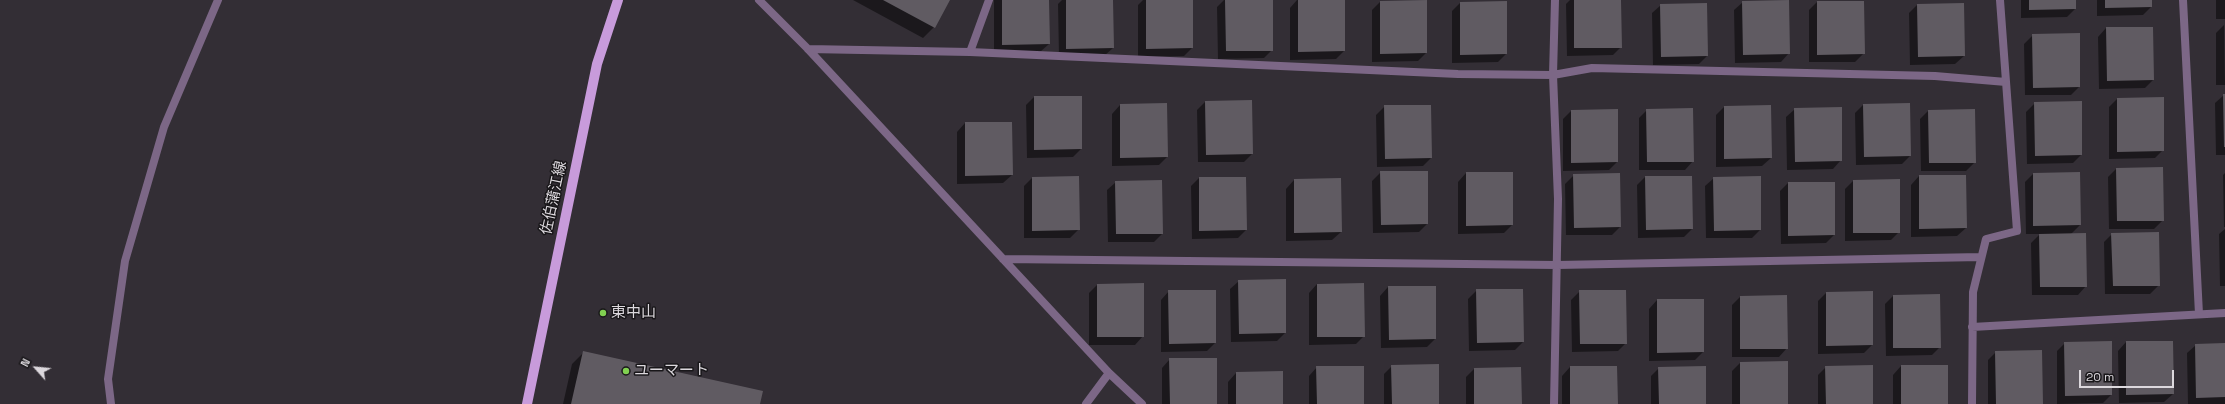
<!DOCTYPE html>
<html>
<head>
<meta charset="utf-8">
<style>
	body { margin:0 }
	#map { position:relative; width:2225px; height:404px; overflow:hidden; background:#332e35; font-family:"Space Grotesk",sans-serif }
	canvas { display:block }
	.north { position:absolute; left:16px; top:348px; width:40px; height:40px; -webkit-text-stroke:3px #19171a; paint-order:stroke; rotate:297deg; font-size:11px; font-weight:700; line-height:16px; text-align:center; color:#dcd8dd }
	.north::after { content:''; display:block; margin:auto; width:14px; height:18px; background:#dcd8dd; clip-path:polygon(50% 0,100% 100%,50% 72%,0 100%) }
	.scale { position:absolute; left:2079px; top:370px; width:95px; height:18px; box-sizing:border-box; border:2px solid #dcd8dd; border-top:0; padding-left:5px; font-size:12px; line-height:14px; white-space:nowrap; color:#dcd8dd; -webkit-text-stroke:3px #19171a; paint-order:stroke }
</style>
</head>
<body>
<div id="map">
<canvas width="2225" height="404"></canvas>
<div class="north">N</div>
<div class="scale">20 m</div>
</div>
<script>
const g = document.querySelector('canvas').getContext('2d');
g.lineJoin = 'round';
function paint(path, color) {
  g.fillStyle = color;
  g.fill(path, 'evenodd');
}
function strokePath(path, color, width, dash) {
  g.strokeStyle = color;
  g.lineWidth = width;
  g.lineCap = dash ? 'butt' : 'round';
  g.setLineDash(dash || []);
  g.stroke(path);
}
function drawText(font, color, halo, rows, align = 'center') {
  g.font = font + ' "Space Grotesk","Noto Sans JP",sans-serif';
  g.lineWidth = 3;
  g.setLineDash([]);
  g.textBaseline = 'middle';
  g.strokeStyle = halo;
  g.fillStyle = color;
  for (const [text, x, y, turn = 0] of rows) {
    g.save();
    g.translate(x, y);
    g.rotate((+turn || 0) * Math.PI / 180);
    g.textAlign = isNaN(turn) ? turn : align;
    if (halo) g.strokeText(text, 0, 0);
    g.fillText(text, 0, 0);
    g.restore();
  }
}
paint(new Path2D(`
	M853 0H948L934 27 923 38Z
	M994 0H1048L1049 44 1040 52 994 53Z
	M1062 0H1112L1113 48 1104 56H1059L1058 4Z
	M1143 0H1192V48L1184 56 1138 57V5Z
	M1224 0H1272V50L1264 58 1218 59 1217 7Z
	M1297 0H1344V51L1336 59 1290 60V8Z
	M1570 0H1620L1621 47 1613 55 1567 56 1566 4Z
	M2021 0H2075V9L2067 17 2021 18Z
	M2097 0H2151V7L2143 15 2097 16Z
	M2216 0H2225V19H2216Z
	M1426 1V53L1418 61 1372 62V10L1380 2Z
	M1743 2 1789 53 1781 62 1735 63 1734 10Z
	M1817 2 1864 53 1855 62H1809V10Z
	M1460 3 1506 54 1498 62 1452 63V11Z
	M1706 4 1707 56 1699 64 1653 65 1652 13 1661 5Z
	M1917 5 1964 56 1955 64 1910 65 1909 13Z
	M2224 25 2225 85H2216V33Z
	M2106 28 2153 80 2145 88 2099 89 2098 37Z
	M2033 35 2079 87 2071 95H2025L2024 44Z
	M2224 95 2225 155H2216L2215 103Z
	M1034 97 1081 149 1073 157 1027 158 1026 105Z
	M2117 99 2163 150 2155 158 2109 159V107Z
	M1205 102 1252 154 1244 162H1198L1197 110Z
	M2035 103 2081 155 2073 163 2027 164 2026 112Z
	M1120 105 1167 157 1159 165 1112 166V114Z
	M1863 105 1910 156 1902 164 1856 165 1855 113Z
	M1385 106 1431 158 1423 166 1377 167 1376 115Z
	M1724 107 1771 158 1762 166 1716 167V115Z
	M1795 109 1841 160 1833 169 1787 170 1786 117Z
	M1647 110 1693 161 1685 170H1639V118Z
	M1571 111 1617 162 1609 170 1563 171V119Z
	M1928 111 1975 162 1966 171H1921L1920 119Z
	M965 123 1012 175 1003 183 957 184V132Z
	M2116 169 2163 220 2154 229H2109L2108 177Z
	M1381 172 1427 224 1419 232 1373 233 1372 181Z
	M1466 173 1512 225 1504 233 1458 234V182Z
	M2225 173V227H2224L2223 175Z
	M2033 174 2080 225 2071 234 2086 286 2078 295H2032L2031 243 2040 234H2026L2025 182Z
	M1574 175 1620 227 1612 235H1566L1565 184Z
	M1919 176 1966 228 1957 236 1911 237V185Z
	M1645 177H1691L1692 229 1684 237 1638 238 1637 185Z
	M1032 178 1079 229 1070 238H1024V186Z
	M1199 178 1246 230 1238 238 1192 239 1191 186Z
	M1714 178 1760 230 1752 238H1706L1705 186Z
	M1294 180 1341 232 1332 240 1286 241V189Z
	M1853 181 1899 232 1891 240 1845 241V189Z
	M1116 182 1162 234 1154 242H1108L1107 190Z
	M1788 183H1834V235L1826 243 1781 244 1780 191Z
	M2225 229V286H2220L2219 234Z
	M2112 234 2159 285 2150 294H2105L2104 242Z
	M1239 281 1285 333 1277 341 1231 342 1230 289Z
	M1143 284V336L1135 345H1089V293L1097 285Z
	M1317 284 1364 336 1356 344 1309 345V293Z
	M1388 287 1435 339 1427 347 1381 348 1380 296Z
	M1477 290 1523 342 1515 350 1469 351 1468 299Z
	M1169 291 1215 343 1207 351 1161 352V300Z
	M1580 291 1626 343 1618 351 1572 352 1571 300Z
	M1826 293 1872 345 1864 353 1818 354V301Z
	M1893 296 1940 347 1932 355 1886 356 1885 304Z
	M1740 297 1787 348 1779 357H1732V305Z
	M1657 300H1703V352L1695 360 1649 361V309Z
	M2126 342 2173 394 2164 402 2119 403 2118 351Z
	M2065 343 2111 395 2103 403 2057 404V351Z
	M2225 344V404H2188L2187 353 2196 345Z
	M584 352 759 404H563L572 364Z
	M1996 352 2042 404H1988V360Z
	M1170 359 1216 404H1162V368Z
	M1740 363 1787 404H1732V371Z
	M1392 366 1438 404H1384V374Z
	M1901 366 1947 404H1893V375Z
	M1317 367 1363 404H1309V376Z
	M1570 367 1617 404H1562V376Z
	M1826 367 1872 404H1818V375Z
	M1659 368 1705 404H1651V376Z
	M1474 369 1521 404H1466V377Z
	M1236 373 1282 404H1228V382Z`), '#0007');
paint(new Path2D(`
	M883 0H950L935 28Z
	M1002 0H1049L1050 44 1002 45Z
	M1066 0H1113L1114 48 1066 49Z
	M1146 0H1193V48L1146 49Z
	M1225 0H1273V51H1226Z
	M1298 0H1345V51L1298 52Z
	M1427 0V53L1380 54V1Z
	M1574 0H1621L1622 48H1574Z
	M1789 0 1790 54 1743 55 1742 1Z
	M2029 0H2076V9L2029 10Z
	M2105 0H2152V7L2105 8Z
	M1507 1V54L1460 55V2Z
	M1817 1H1864L1865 54 1817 55Z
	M1707 3 1708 56 1661 57 1660 4Z
	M1964 3 1965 56 1918 57 1917 4Z
	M2106 27H2153L2154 80 2107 81Z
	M2080 33V87L2033 88 2032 34Z
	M2223 94H2225V147H2224Z
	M1034 96H1082V149L1034 150Z
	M2164 97V151L2117 152V98Z
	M1252 100 1253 154 1206 155 1205 101Z
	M2082 101V155L2035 156 2034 102Z
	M1167 103 1168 157 1120 158V104Z
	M1910 103 1911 156 1864 157 1863 104Z
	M1384 105H1431L1432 158 1385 159Z
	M1771 105 1772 158 1724 159V106Z
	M1842 107V161L1795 162 1794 108Z
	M1693 108 1694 162H1647L1646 109Z
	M1618 109V162L1571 163V110Z
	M1975 109 1976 163H1929L1928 110Z
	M965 122H1012L1013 175 965 176Z
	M2163 167 2164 221H2117L2116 168Z
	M1380 171H1428V224L1381 225Z
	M1466 172H1513V225L1466 226Z
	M2080 172 2081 225 2033 226V173Z
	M1620 173 1621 227 1574 228 1573 174Z
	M1919 175H1966L1967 228 1919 229Z
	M1079 176 1080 230 1032 231V177Z
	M1645 176H1692L1693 229 1646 230Z
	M1761 176V230L1714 231 1713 177Z
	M1199 177H1246L1247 230 1199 231Z
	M1341 178 1342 232 1294 233V179Z
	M1900 179V233H1853V180Z
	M1162 180 1163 234H1116L1115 181Z
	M1788 182H1835V235L1788 236Z
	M2159 232 2160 286H2113L2111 233Z
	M2086 233 2087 287H2040L2039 234Z
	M1286 279V333L1239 334 1238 280Z
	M1144 283V337H1097V284Z
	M1364 283 1365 337H1317V284Z
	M1388 286H1436V339L1389 340Z
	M1476 289H1523L1524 342 1477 343Z
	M1168 290H1216V343L1169 344Z
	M1579 290H1626L1627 344H1580Z
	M1873 291V345L1826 346V292Z
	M1940 294 1941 348H1893V295Z
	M1787 295 1788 349H1740V296Z
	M1657 299H1704V352L1657 353Z
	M2112 341V395L2065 396 2064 342Z
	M2126 341H2173L2174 394 2126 395Z
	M2225 343V397L2196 398 2195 344Z
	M2042 350 2043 404H1996L1995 351Z
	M583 351 763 391 760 404H571Z
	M1169 358H1217V404H1170Z
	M1788 361V404H1740V362Z
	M1439 364V404H1392L1391 365Z
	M1873 365V404H1826L1825 366Z
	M1901 365H1948V404H1901Z
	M1316 366H1364V404H1317Z
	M1570 366H1617L1618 404H1570Z
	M1706 366V404H1659L1658 367Z
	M1521 367 1522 404H1474V368Z
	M1283 371V404H1236V372Z`), '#605b62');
strokePath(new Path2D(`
	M759 0 808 49 1109 373 1142 404
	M2183 0 2199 314
	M808 49 970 52 1458 74 1553 75 1592 68 1935 76 2006 82
	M970 52 989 0
	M1003 259 1557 265 1981 257
	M1972 327 2225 313
	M111 404 108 379 125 261 164 127 218 0
	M1086 404 1109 373
	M1554 404 1558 199 1553 75 1555 0
	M1972 404 1973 292 1986 239 2017 231 2000 0`), '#7c6786', 8);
strokePath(new Path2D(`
	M527 404 597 64 618 0`), '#c89bdb', 10);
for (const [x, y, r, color] of [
	[603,313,4,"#81d051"],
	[626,371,4,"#81d051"]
]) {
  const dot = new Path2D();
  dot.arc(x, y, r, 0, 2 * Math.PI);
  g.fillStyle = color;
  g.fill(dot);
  strokePath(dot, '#19171a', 1.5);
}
drawText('15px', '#dcd8dd', '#19171a', [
	["佐伯蒲江線",554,198,-78]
]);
drawText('15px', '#dcd8dd', '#19171a', [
	["東中山",611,313],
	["ユーマート",634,371]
], 'left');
</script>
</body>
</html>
